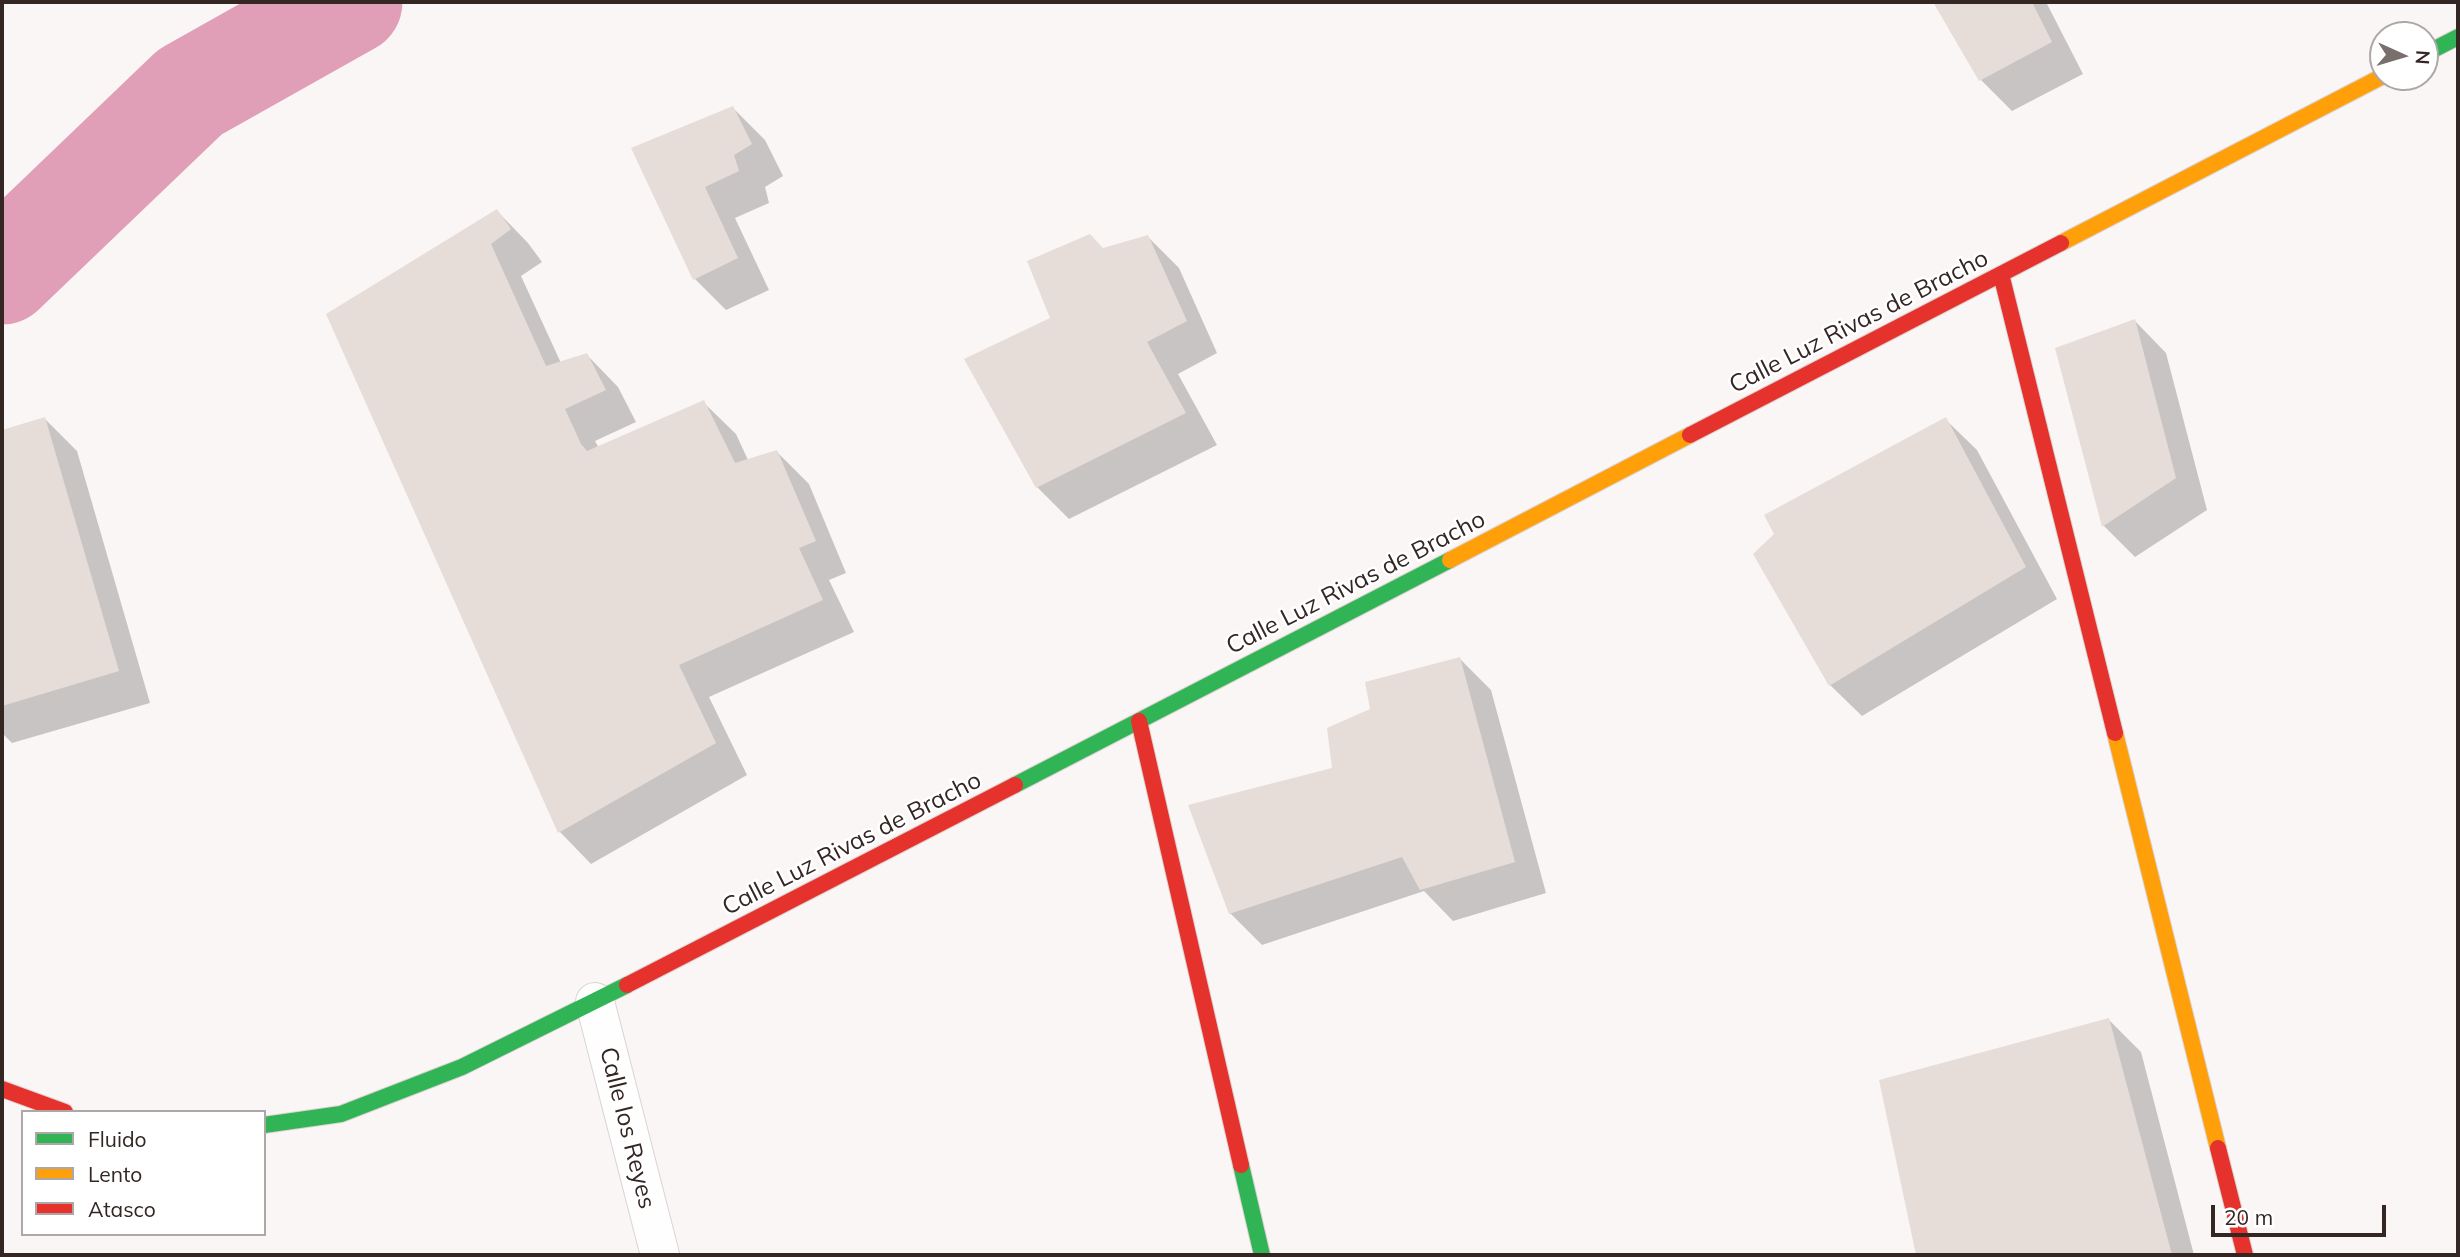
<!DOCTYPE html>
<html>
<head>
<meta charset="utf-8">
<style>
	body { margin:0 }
	#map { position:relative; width:2460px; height:1257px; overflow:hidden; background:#faf6f5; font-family:Mulish,sans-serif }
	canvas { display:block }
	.frame { position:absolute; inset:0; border:4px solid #332623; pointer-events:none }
	.legend { position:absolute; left:21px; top:1110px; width:245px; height:126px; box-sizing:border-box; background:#fff; border:2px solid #ada8a7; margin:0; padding:9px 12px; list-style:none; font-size:21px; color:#332623 }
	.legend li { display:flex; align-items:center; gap:14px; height:35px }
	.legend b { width:35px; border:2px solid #ada8a7 }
	.north { position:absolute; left:2369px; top:21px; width:70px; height:70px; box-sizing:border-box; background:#fff; border:2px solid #ada8a7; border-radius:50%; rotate:94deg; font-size:19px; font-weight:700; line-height:28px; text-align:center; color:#332623 }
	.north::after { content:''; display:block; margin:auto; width:24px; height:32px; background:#796f6c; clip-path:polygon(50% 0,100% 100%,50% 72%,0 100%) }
	.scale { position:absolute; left:2211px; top:1205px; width:175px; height:32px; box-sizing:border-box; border:4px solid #332623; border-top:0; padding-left:9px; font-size:21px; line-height:24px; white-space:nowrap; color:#332623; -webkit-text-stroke:5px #fff; paint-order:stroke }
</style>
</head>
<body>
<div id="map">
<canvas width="2460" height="1257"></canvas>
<div class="frame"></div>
<ul class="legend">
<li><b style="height:9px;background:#30b455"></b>Fluido</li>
<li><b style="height:9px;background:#ff9f0a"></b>Lento</li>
<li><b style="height:9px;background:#e5322d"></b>Atasco</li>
</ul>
<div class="north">N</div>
<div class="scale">20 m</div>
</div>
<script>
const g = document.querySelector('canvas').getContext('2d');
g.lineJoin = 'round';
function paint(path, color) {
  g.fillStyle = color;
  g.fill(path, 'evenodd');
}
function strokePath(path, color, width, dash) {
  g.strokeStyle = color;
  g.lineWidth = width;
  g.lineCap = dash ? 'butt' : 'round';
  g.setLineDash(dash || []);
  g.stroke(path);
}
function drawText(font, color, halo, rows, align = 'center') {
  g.font = font + ' Mulish,sans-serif';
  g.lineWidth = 5;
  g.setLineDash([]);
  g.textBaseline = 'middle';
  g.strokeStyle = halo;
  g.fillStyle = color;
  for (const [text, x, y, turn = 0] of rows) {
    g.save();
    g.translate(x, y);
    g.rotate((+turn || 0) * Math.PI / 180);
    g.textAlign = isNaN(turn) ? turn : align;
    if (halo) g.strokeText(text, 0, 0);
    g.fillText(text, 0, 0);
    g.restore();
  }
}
paint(new Path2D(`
	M1935 2H2046L2083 74 2012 111 1980 79Z
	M733 108 765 140 783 176 765 187 769 203 735 218 769 290 726 310 695 279 634 149Z
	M497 211 528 243 542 262 521 276 561 363 587 355 618 387 636 422 595 441 599 448 704 403 736 434 748 460 777 452 809 484 846 573 829 580 854 632 709 697 747 775 591 864 560 832 328 315Z
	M1148 237 1179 268 1217 353 1178 374 1217 445 1069 519 1037 487 1052 319 1103 250Z
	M2135 321 2166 353 2207 510 2135 557 2104 526 2057 349Z
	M45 419 77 451 150 703 12 743 2 733V432Z
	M1945 419 1977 450 2057 599 1862 716 1830 685Z
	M1459 658 1491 690 1546 893 1453 921 1424 891 1262 945 1230 913 1334 769 1372 710Z
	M2109 1020 2141 1052 2194 1255H1918L1881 1081Z`), '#0003');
strokePath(new Path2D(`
	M2 272 190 92 350 2`), '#e09fb7', 105);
paint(new Path2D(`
	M1933 2H2032L2052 42 1979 81Z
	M733 106 752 144 734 155 739 171 705 187 738 258 693 280 631 148Z
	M497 209 511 229 491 244 546 366 587 353 606 390 565 409 581 444 587 451 704 400 735 463 777 450 816 541 799 548 823 600 679 665 716 743 558 833 326 314Z
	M1090 234 1103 248 1148 235 1187 321 1147 342 1186 413 1036 488 964 359 1050 318 1027 261Z
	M2135 319 2176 478 2102 527 2055 348Z
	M45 417 119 671 2 706V430Z
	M1946 417 2026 567 1829 686 1753 554 1774 534 1764 515Z
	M1460 657 1515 862 1420 890 1402 857 1229 914 1188 805 1332 768 1327 728 1370 709 1365 682Z
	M2109 1018 2172 1255H1916L1879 1080Z`), '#e6ddd8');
const street = new Path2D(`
	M595 1002 660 1255`);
const fast = new Path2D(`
	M2425 54 2458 37
	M1015 785 1450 560
	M264 1125 341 1114 462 1067 627 985
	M1241 1165 1262 1255`);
const slow = new Path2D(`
	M2061 243 2383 76
	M1450 560 1690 435
	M2115 733 2218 1148`);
const jam = new Path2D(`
	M2001 274 2115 733
	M1690 435 2061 243
	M1139 721 1241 1165
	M627 985 1015 785
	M2 1089 65 1112
	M2218 1148 2245 1255`);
strokePath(street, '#dcd3d1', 40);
strokePath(fast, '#dcd3d1', 18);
strokePath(slow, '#dcd3d1', 18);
strokePath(jam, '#dcd3d1', 18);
strokePath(street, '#fefefe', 38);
strokePath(fast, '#30b455', 16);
strokePath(slow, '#ff9f0a', 16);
strokePath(jam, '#e5322d', 16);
drawText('24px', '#332623', '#fff', [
	["Calle Luz Rivas de Bracho",1859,322,-27],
	["Calle Luz Rivas de Bracho",1356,583,-27],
	["Calle Luz Rivas de Bracho",852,844,-27],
	["Calle los Reyes",627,1128,76]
]);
</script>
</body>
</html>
